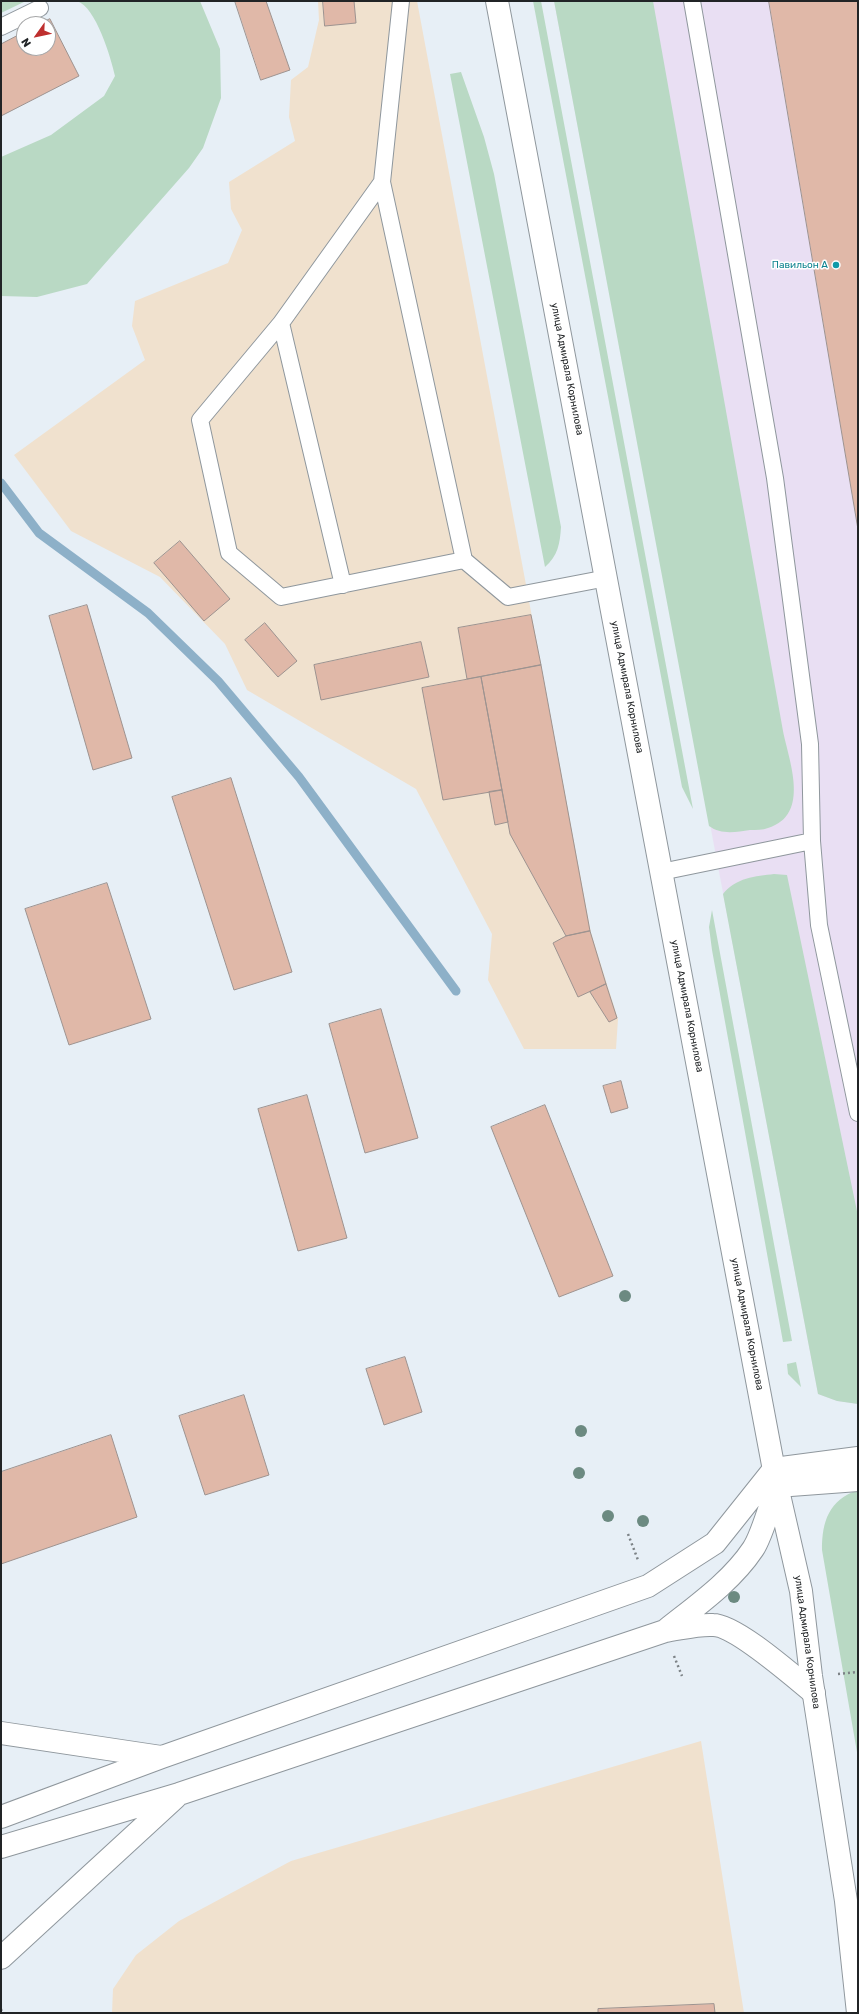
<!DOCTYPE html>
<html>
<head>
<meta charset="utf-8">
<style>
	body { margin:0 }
	#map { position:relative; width:859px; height:2014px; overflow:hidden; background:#e7eff6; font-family:Rubik,sans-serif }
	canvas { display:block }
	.frame { position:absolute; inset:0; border:2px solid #212426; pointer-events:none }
	.north { position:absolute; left:16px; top:16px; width:40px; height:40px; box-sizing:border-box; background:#fff; border:1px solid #a6a7a8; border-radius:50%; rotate:237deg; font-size:11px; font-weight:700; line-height:16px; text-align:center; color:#212426 }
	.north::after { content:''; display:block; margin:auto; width:14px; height:18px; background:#be2f2e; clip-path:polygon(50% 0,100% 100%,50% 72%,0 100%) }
</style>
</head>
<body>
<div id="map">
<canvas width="859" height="2014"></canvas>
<div class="frame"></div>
<div class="north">N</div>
</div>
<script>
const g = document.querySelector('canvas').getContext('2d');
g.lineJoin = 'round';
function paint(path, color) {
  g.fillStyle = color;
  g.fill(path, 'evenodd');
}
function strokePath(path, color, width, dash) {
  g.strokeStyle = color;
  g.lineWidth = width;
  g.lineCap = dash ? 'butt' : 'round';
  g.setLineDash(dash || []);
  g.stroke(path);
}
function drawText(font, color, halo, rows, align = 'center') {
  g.font = font + ' Rubik,sans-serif';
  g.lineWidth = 3;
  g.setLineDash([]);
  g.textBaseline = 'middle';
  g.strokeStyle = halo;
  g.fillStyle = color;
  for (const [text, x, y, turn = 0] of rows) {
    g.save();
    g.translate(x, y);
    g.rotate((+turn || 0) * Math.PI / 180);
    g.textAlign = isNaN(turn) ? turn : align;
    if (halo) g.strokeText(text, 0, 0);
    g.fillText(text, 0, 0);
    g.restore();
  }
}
paint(new Path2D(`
	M554 1H858V1404L837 1401 818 1394Z`), '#e9dff3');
paint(new Path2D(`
	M318 1H417L591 933 618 1019 616 1049H524L488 980 492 934 416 789 247 690 225 644 160 577 71 531 14 455 145 360 132 326 135 301 228 263 242 230 231 209 229 182 295 141 289 117 291 80 308 67 319 20Z
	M701 1741 744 2013H112L113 1989 136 1955 179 1921 291 1861Z`), '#f0e1ce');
paint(new Path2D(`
	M1 1H26L1 13Z
	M77 1H200L220 49 221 98 203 148 189 168 87 284 37 297 1 296V157L51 135 104 96 115 76C111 58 96 7 77 1Z
	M533 1H541L693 809 682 787Z
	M554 1H653L783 731C789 761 811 815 768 828 763 830 756 830 750 830 736 832 721 835 709 826Z
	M461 72 484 137 494 174 561 527C560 543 558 556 545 567L450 74Z
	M774 874 787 875 858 1216V1404L837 1401 818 1394 723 894C735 878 756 876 774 874Z
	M712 910 792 1341 783 1342 712 950 709 927Z
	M796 1362 801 1387 788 1374 787 1364Z
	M858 1490V1758L822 1550C822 1521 829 1500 858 1490Z`), '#b9d9c4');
strokePath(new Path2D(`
	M1 483 39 533 148 613 218 681 299 777 456 991`), '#8db0c8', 9);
const building = new Path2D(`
	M235 1H266L290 70 261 80Z
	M323 1H354L356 23 325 26Z
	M769 1H858V529Z
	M50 19 79 76 1 116V44L24 32V48H48V24H40Z
	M180 541 230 599 204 621 154 563Z
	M87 605 132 758 93 770 49 616Z
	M531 615 541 665 467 679 458 628Z
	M265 623 297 661 278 677 245 640Z
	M421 642 429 677 321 700 314 665Z
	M541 665 590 931 566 936 510 834 481 677Z
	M481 677 502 790 443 800 422 688Z
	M231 778 292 972 234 990 172 797Z
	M502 790 508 822 495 825 489 792Z
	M107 883 151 1019 69 1045 25 909Z
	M590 931 606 984 578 997 553 943 566 936Z
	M606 984 617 1018 609 1022 590 992Z
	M381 1009 418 1138 365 1153 329 1024Z
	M621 1081 628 1108 611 1113 603 1086Z
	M307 1095 347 1238 298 1251 258 1109Z
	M545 1105 613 1276 559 1297 491 1127Z
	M405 1357 422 1412 384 1425 366 1369Z
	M244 1395 269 1475 205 1495 179 1416Z
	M111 1435 137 1517 1 1564V1472Z
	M714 2004 715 2013H598V2009Z`);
paint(building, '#e0b8a8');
strokePath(building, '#9d9390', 1);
const lane = new Path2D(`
	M401 1 382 182 464 560 508 597 607 578
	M692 1 775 478 810 744 812 841 819 925 858 1113
	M1 27 40 8
	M281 323 200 420 229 553 281 597 464 560
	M343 585 281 323 382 182
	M661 872 812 841`);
const street = new Path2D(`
	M666 1630C696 1606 731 1582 753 1549 762 1536 771 1502 777 1486L858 1480
	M1 1733 161 1757
	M1 1817 162 1757 648 1586 715 1543 774 1469 858 1458
	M1 1847 179 1794 665 1631C680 1629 698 1624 713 1625 736 1625 794 1677 814 1693
	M1 1958 175 1798`);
const secondary = new Path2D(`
	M497 1 777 1486 801 1591 811 1676 846 1901 858 2013`);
strokePath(lane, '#8f979d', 18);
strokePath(street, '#8f979d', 24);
strokePath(secondary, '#8f979d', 24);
strokePath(new Path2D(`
	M628 1534 638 1560
	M674 1656 682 1676
	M838 1674 858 1672
	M1 2009 2 2013`), '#7c8286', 2.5, [2, 3]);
strokePath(lane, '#fff', 16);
strokePath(street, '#fff', 22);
strokePath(secondary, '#fff', 22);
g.fillStyle = '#6c8a81';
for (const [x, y] of [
	[625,1296],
	[581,1431],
	[579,1473],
	[608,1516],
	[643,1521],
	[734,1597]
]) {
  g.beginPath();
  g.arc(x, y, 6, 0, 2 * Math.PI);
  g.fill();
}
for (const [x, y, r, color] of [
	[836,265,4,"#0f9aa8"]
]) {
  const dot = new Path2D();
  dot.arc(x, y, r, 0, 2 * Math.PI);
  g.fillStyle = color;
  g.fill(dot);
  strokePath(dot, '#fff', 1.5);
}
drawText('10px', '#0d838f', '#fff', [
	["Павильон А",828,265]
], 'right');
drawText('10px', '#212426', '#fff', [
	["улица Адмирала Корнилова",567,369,79],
	["улица Адмирала Корнилова",627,687,79],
	["улица Адмирала Корнилова",687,1006,79],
	["улица Адмирала Корнилова",747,1324,79],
	["улица Адмирала Корнилова",807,1642,82]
]);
</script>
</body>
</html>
